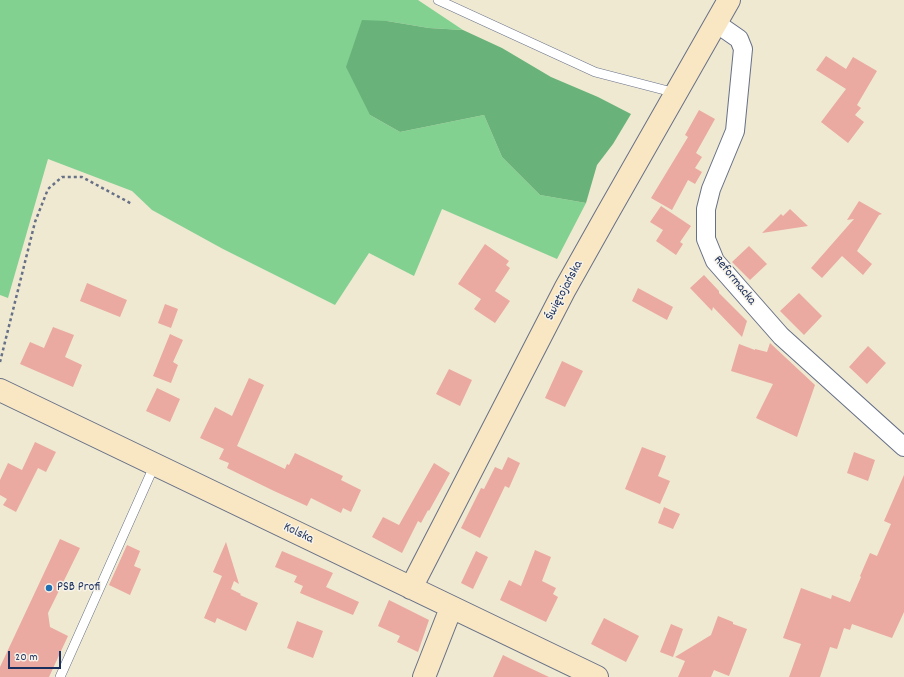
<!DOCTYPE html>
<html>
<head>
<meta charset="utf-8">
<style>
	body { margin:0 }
	#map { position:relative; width:904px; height:677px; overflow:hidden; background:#f0e9d2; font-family:Dekko,sans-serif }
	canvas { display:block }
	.scale { position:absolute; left:8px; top:651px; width:53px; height:18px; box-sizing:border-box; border:2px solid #1b2f5e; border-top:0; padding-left:5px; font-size:12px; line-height:14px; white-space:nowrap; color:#1b2f5e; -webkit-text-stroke:3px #f7f3e8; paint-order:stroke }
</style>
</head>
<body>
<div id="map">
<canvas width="904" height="677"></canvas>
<div class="scale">20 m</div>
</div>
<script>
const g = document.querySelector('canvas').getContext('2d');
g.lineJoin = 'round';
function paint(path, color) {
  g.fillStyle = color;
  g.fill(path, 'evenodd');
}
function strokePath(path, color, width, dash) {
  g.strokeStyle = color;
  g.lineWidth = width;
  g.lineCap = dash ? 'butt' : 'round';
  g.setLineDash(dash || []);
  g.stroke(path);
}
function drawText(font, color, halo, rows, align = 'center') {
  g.font = font + ' Dekko,sans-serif';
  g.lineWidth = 3;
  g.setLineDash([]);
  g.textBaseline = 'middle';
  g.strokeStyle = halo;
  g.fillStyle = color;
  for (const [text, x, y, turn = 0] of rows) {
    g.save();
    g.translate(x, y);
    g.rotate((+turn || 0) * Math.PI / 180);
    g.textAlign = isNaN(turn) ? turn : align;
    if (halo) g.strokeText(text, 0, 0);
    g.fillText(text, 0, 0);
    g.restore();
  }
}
paint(new Path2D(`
	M0 0H418L463 30 429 28 387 21 370 115 400 132 484 115 502 157 540 195 586 203 557 259 442 209 414 276 369 253 335 305 223 249 152 210 132 191 48 159 8 298 0 295Z`), '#82d191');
paint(new Path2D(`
	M362 20 387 21 429 28 463 30 502 48 551 77 598 97 631 114 613 144 597 165 586 203 540 195 502 157 484 115 400 132 370 115 346 67Z`), '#69b37b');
paint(new Path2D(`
	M826 56 846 69 853 57 877 71 857 105 861 108 855 115 864 122 848 143 821 122 846 89 816 70Z
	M699 110 715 119 696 153 702 157 695 168 702 172 695 184 688 180 672 210 651 198 688 137 685 135Z
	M859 201 882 214 879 215 857 251 872 264 863 275 842 256 822 278 811 268 854 219 847 220Z
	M661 206 691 226 680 242 683 244 676 255 656 241 663 230 650 222Z
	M790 209 808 226 762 233 781 214 783 216Z
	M485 244 509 261 506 265 510 268 495 291 510 301 495 323 474 309 481 299 458 284Z
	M749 246 767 264 750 280 732 262Z
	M704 275 719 291V293L747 321 742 337 713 307 712 311 690 288Z
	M87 283 127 300 120 317 80 301Z
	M638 288 673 307 667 320 632 301Z
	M799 293 822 316 804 335 780 311Z
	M165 304 178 309 171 328 158 323Z
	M53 327 74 335 65 357 82 365 73 387 20 364 30 342 44 348Z
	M170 334 183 340 173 362 178 365 171 383 153 376Z
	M770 343 815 385 797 437 756 418 773 384 731 371 739 344 755 350V349L767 352Z
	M868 346 886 363 867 384 849 367Z
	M562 361 583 371 565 407 545 398Z
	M449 369 472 380 460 406 436 394Z
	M249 378 264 385 237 446 285 469 287 464 289 465 295 453 343 476 341 480 361 490 351 512 343 508 341 513 311 498 307 506 274 491 227 468 229 463 219 459 224 449 200 438 215 407 232 416Z
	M157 388 180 399 170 422 146 411Z
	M35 442 56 452 46 472 38 468 16 512 3 505 7 499 0 495V480L8 463 22 470Z
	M642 447 666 456 658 476 670 481 660 504 625 489Z
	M854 452 875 460 868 481 847 473Z
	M508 457 520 463 509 488 505 486 480 538 461 528 481 488 484 489 495 467 502 470Z
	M434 463 450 473 429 511 428 510 421 523 418 521 402 553 372 537 383 517 399 525Z
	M904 475V612L892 638 852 624 850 630 844 628 837 649 830 647 820 677H789L801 644 783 638 801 588 831 599 832 595 850 602 861 577 860 576 870 553 877 556 891 524 884 521Z
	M664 507 680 514 673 529 658 523Z
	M60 539 80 548 48 613 50 627 68 636 49 677H0V667Z
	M226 542 239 584 234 581 231 589 241 594 240 595 258 603 246 631 217 618 215 623 204 618 222 576 213 572Z
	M127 545 140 551 134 566 141 569 130 595 109 585Z
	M535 550 551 557 542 581 556 588 553 594 558 597 546 622 500 600 509 580 521 586Z
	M282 551 333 573 326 587 359 602 353 615 300 593 303 586 294 582 297 576 275 567Z
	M476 551 488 557 473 589 461 583Z
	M389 600 429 620 418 652 397 642 400 636 378 626Z
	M718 616 733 622V624L747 629 729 676 714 670 711 677H678L685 661 675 657 711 635Z
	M604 618 639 636 626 662 591 644Z
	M297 621 323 631 313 658 287 648Z
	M671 624 683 629 673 657 660 652Z
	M503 655 515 661 549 677H493Z`), '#eaa9a1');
const lane = new Path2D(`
	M438 0 595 72 676 93
	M60 677 155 464`);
const street = new Path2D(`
	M716 23 739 39 743 49 735 131 711 189 706 209V239L715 261 781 336 904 447`);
const secondary = new Path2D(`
	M0 390 597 677
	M411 588 565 289 606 216 729 0
	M424 677 451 608`);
strokePath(lane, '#667087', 10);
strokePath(street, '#667087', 20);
strokePath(secondary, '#667087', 24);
strokePath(new Path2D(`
	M0 362 35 222 48 189 62 177H82L132 204`), '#667087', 2.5, [3, 3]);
strokePath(lane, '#fff', 9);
strokePath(street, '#fff', 18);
strokePath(secondary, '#f9e7c3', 22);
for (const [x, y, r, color] of [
	[49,588,4,"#1f6fb2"]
]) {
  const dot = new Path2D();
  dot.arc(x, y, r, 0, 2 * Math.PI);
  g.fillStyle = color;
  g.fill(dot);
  strokePath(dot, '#f7f3e8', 1.5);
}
drawText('13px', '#1b2f5e', '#f7f3e8', [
	["Reformacka",734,281,51],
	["Świętojańska",565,291,-62],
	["Kolska",298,534,26]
]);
drawText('13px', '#1b2f5e', '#f7f3e8', [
	["PSB Profi",57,588]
], 'left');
</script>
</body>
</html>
